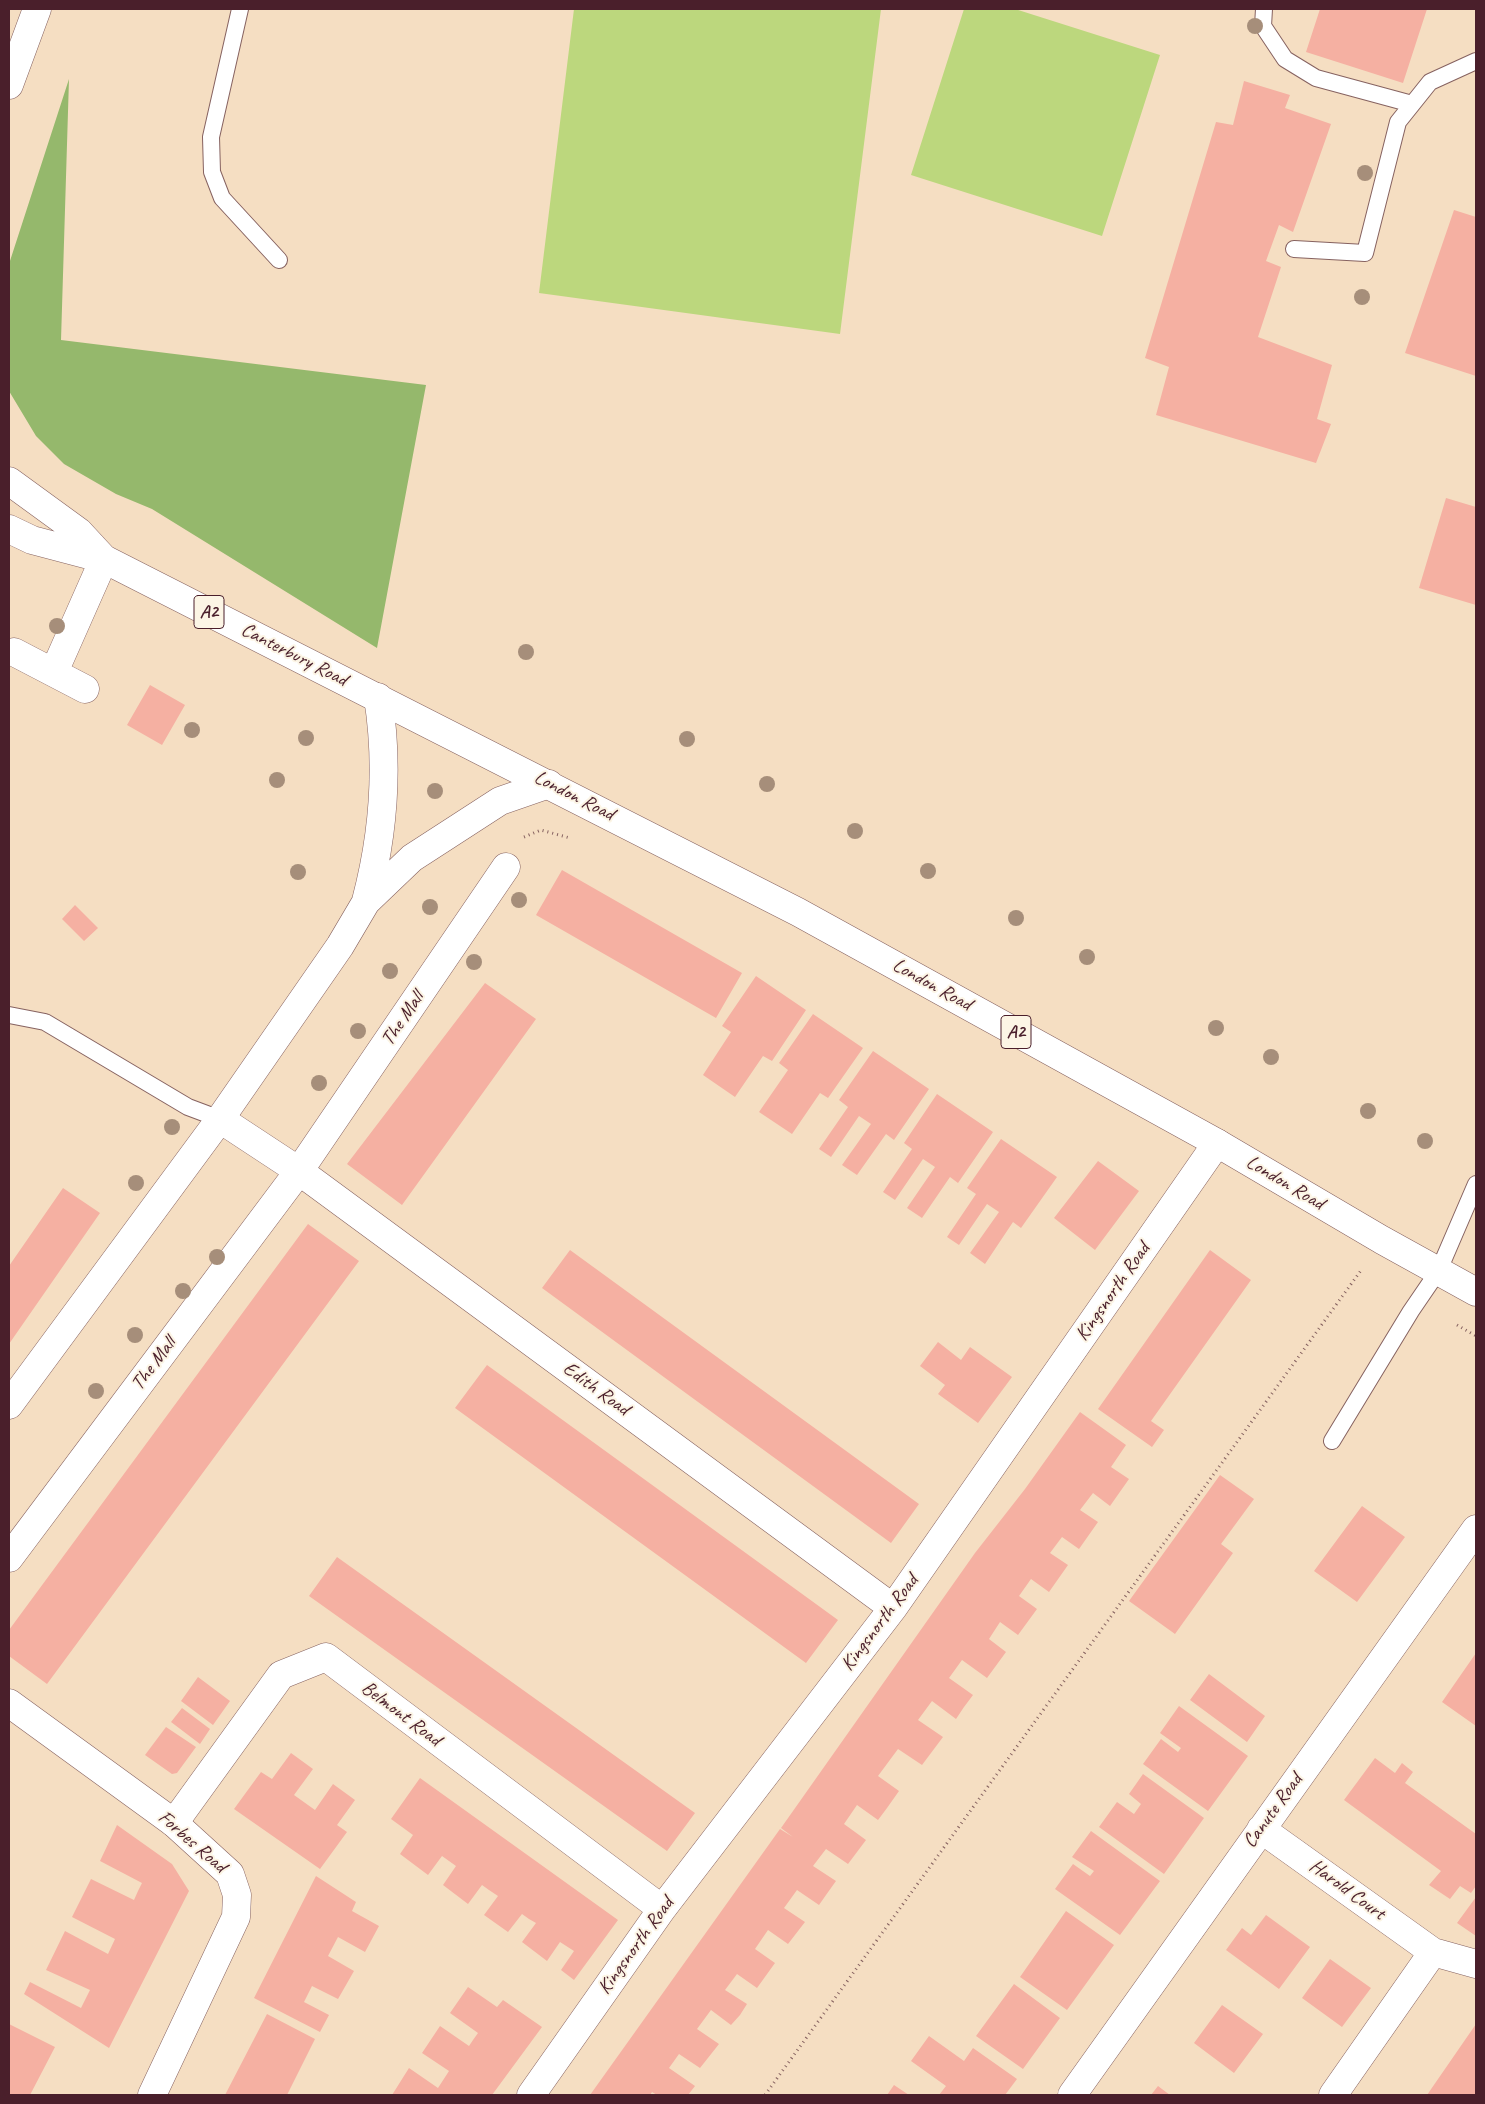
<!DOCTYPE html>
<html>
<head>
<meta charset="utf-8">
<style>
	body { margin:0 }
	#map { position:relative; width:1485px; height:2104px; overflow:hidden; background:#f5dec2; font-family:Caveat,sans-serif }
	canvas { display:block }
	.frame { position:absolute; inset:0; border:10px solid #4a1f2b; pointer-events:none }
</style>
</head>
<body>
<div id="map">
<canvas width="1485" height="2104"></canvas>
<div class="frame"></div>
</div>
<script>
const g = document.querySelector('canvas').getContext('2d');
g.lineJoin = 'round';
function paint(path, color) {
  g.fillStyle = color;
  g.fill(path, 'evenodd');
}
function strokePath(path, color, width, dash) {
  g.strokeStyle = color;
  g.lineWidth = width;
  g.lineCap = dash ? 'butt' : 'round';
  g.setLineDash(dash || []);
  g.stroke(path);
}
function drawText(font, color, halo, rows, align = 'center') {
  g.font = font + ' Caveat,sans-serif';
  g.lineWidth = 4;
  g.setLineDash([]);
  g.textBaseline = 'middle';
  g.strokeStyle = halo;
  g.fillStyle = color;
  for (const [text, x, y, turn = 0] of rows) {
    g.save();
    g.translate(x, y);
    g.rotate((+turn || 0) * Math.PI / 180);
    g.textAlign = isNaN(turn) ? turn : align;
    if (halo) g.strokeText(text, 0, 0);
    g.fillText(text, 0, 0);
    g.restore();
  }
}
paint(new Path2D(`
	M574 9H881L840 334 539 293Z
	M964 9H1015L1160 55 1102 236 911 175Z`), '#bcd77d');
paint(new Path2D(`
	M69 79 61 340 426 385 377 648 152 509 116 494 64 464 36 436 9 391V264Z`), '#95b86c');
paint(new Path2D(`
	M1320 9H1427L1403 83 1306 52Z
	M1244 81 1290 95 1285 108 1331 124 1293 232 1279 225 1266 261 1281 267 1258 337 1332 365 1317 419 1331 424 1316 463 1156 415 1169 367 1145 358 1216 122 1233 125Z
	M1454 210 1476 217V376L1405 353Z
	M1446 498 1476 507V605L1419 588Z
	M150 685 185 705 162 745 127 725Z
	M562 870 742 973 716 1018 536 915Z
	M75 905 98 928 84 941 62 919Z
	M756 976 806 1010 772 1061 763 1056 735 1097 703 1075 731 1032 722 1026Z
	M485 983 536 1019 402 1205 347 1164Z
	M813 1014 863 1048 828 1098 820 1093 792 1134 759 1112 788 1070 779 1063Z
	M873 1051 929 1089 894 1140 886 1134 857 1175 842 1165 871 1124 859 1116 831 1157 819 1149 848 1107 839 1100Z
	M937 1094 993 1132 958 1183 950 1177 922 1218 907 1208 935 1167 923 1159 895 1200 883 1192 912 1149 904 1143Z
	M1001 1139 1057 1177 1021 1228 1013 1222 985 1264 970 1253 999 1212 987 1204 959 1245 947 1237 976 1194 967 1188Z
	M1098 1161 1139 1191 1095 1250 1054 1218Z
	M63 1188 100 1213 9 1344V1266Z
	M308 1224 359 1261 47 1684 9 1656V1630Z
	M570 1250 919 1504 891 1543 542 1288Z
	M1210 1250 1251 1280 1151 1421 1164 1430 1152 1447 1098 1409Z
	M938 1342 961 1360 970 1347 1012 1377 978 1423 938 1394 945 1385 920 1366Z
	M487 1365 838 1620 806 1663 455 1408Z
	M1080 1412 1126 1445 1111 1467 1129 1479 1110 1506 1093 1493 1080 1510 1098 1522 1079 1549 1062 1537 1050 1553 1068 1565 1049 1592 1031 1579 1019 1596 1037 1609 1018 1635 1000 1622 989 1639 1006 1652 987 1678 962 1660 949 1678 973 1695 964 1707 956 1719 932 1701 918 1720 943 1737 922 1765 898 1749 878 1776 899 1791 887 1808 878 1820 857 1805 844 1824 866 1840 848 1864 826 1849 813 1866 836 1881 826 1895 819 1905 797 1890 784 1908 805 1922 788 1944 768 1930 755 1949 775 1963 757 1988 737 1974 725 1990 747 2004 740 2015 731 2025 711 2010 697 2029 719 2044 700 2068 679 2054 669 2068 695 2086 688 2095H657L652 2092 650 2095H590L780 1829 793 1837 781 1828 975 1553 1025 1489Z
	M1220 1475 1254 1499 1221 1544 1233 1553 1175 1634 1129 1601Z
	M1362 1506 1405 1537 1357 1602 1314 1571Z
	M337 1557 695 1813 667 1851 309 1596Z
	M1476 1653V1726L1442 1702Z
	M1209 1674 1265 1716 1247 1742 1190 1700Z
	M198 1677 230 1701 213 1725 181 1701Z
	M1179 1706 1248 1756 1208 1811 1143 1764 1161 1739 1178 1752 1181 1748 1160 1733Z
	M182 1708 210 1729 200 1744 171 1722Z
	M166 1727 196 1747 177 1773 172 1774 145 1755Z
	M291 1753 313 1769 294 1795 315 1810 333 1784 355 1800 337 1825 347 1832 320 1869 234 1809 261 1772 272 1779Z
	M1375 1758 1395 1773 1402 1763 1413 1772 1405 1783 1476 1834V1886L1471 1893 1460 1886 1450 1899 1429 1885 1441 1871 1344 1800Z
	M1143 1774 1204 1818 1164 1874 1099 1827 1117 1802 1134 1814 1141 1804 1129 1794Z
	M420 1778 618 1920 574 1980 561 1970 574 1951 560 1942 547 1961 522 1942 536 1923 529 1919 522 1914 508 1932 484 1915 498 1896 489 1890 482 1885 468 1904 443 1885 456 1866 442 1856 428 1875 400 1854 413 1835 391 1819Z
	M117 1825 172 1864 189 1891 109 2048 24 1994 30 1982 81 2008 90 1990 46 1970 65 1931 108 1954 115 1939 72 1917 91 1879 134 1900 138 1891 142 1883 100 1861Z
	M1091 1831 1160 1881 1120 1935 1055 1889 1073 1864 1090 1876 1094 1871 1072 1857Z
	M316 1876 356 1902 352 1911 379 1926 365 1952 338 1937 328 1956 354 1971 338 1999 312 1986 304 2002 329 2015 320 2032 254 1998Z
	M1476 1897V1936L1457 1923Z
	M1066 1911 1114 1945 1067 2010 1020 1977Z
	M1266 1915 1310 1947 1279 1989 1226 1950 1242 1928 1251 1935Z
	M1330 1959 1371 1988 1342 2027 1302 1998Z
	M1014 1984 1060 2018 1023 2069 976 2036Z
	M468 1987 497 2007 503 2000 542 2027 492 2095H392L409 2068 438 2088 449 2071 422 2053 440 2026 469 2046 473 2040 478 2033 450 2013Z
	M1222 2005 1263 2034 1234 2073 1194 2043Z
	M267 2014 315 2039 287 2095H225Z
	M9 2024 55 2047 30 2095H9Z
	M1476 2024V2095H1427Z
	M929 2036 964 2061 973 2048 1017 2079 1005 2095H939L946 2086 911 2061Z
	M894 2085 909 2095H887Z
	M1158 2086 1170 2095H1151Z`), '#f5b0a2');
const service = new Path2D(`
	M240 9 211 137 212 172 222 198 279 260
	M1264 9 1263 26 1285 59 1316 78 1412 104
	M1294 249 1365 253 1398 122 1430 82 1476 61
	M9 1015 45 1022 188 1107 220 1119
	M1332 1441 1411 1311 1439 1270 1476 1184`);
const minor = new Path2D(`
	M14 652 85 689
	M54 672 104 559
	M220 1119 299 1171 893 1608
	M9 1558 299 1171 506 867
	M174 1823 281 1675 326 1657 662 1909
	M1261 1829 1433 1952 1476 1964
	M531 2095 662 1909 893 1608 1217 1143
	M1072 2095 1476 1529
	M1333 2095 1433 1952`);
const secondary = new Path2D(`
	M366 901C384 833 389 767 378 697
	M9 1405 220 1119 340 946 366 902 412 858 500 801 549 784
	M9 1703 174 1823 230 1874 237 1895 236 1917 152 2095`);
const primary = new Path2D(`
	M9 85 37 9
	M9 481 79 532 104 559
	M9 529 32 540 104 559 798 912 1217 1143 1382 1240 1476 1292`);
strokePath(service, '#866260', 18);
strokePath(minor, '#866260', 29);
strokePath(secondary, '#866260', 29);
strokePath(primary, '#866260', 29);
strokePath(new Path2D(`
	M524 837 541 830 570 838
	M1457 1325 1476 1336
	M765 2095 1362 1269`), '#866260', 3, [1, 4]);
strokePath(service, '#fff', 16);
strokePath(minor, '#fff', 28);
strokePath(secondary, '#fff', 28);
strokePath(primary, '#fff', 28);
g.fillStyle = '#a68e7a';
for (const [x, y] of [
	[1255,26],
	[1365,173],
	[1362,297],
	[57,626],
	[526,652],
	[192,730],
	[306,738],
	[687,739],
	[277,780],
	[767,784],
	[435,791],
	[855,831],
	[928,871],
	[298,872],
	[519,900],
	[430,907],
	[1016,918],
	[1087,957],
	[474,962],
	[390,971],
	[1216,1028],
	[358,1031],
	[1271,1057],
	[319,1083],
	[1368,1111],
	[172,1127],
	[1425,1141],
	[136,1183],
	[217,1257],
	[183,1291],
	[135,1335],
	[96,1391]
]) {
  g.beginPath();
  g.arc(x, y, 8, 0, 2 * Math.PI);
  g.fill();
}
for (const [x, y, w] of [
	[209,612,30],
	[1016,1032,30]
]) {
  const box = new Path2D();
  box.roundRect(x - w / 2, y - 16.5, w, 33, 4);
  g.fillStyle = '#fcf5e5';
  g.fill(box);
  strokePath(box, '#4a1f2b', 1);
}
drawText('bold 19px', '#4a1f2b', null, [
	["A2",209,612],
	["A2",1016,1032]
]);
drawText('20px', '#4a1f2b', '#fcf5e5', [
	["Canterbury Road",294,655,27],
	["London Road",574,796,27],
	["London Road",932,985,29],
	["The Mall",403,1019,-56],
	["London Road",1285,1183,31],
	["Kingsnorth Road",1113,1292,-55],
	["The Mall",154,1364,-53],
	["Edith Road",596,1389,36],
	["Kingsnorth Road",880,1623,-53],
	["Belmont Road",401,1714,37],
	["Canute Road",1273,1811,-54],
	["Forbes Road",192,1842,41],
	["Harold Court",1347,1890,36],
	["Kingsnorth Road",636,1946,-54]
]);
</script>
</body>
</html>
